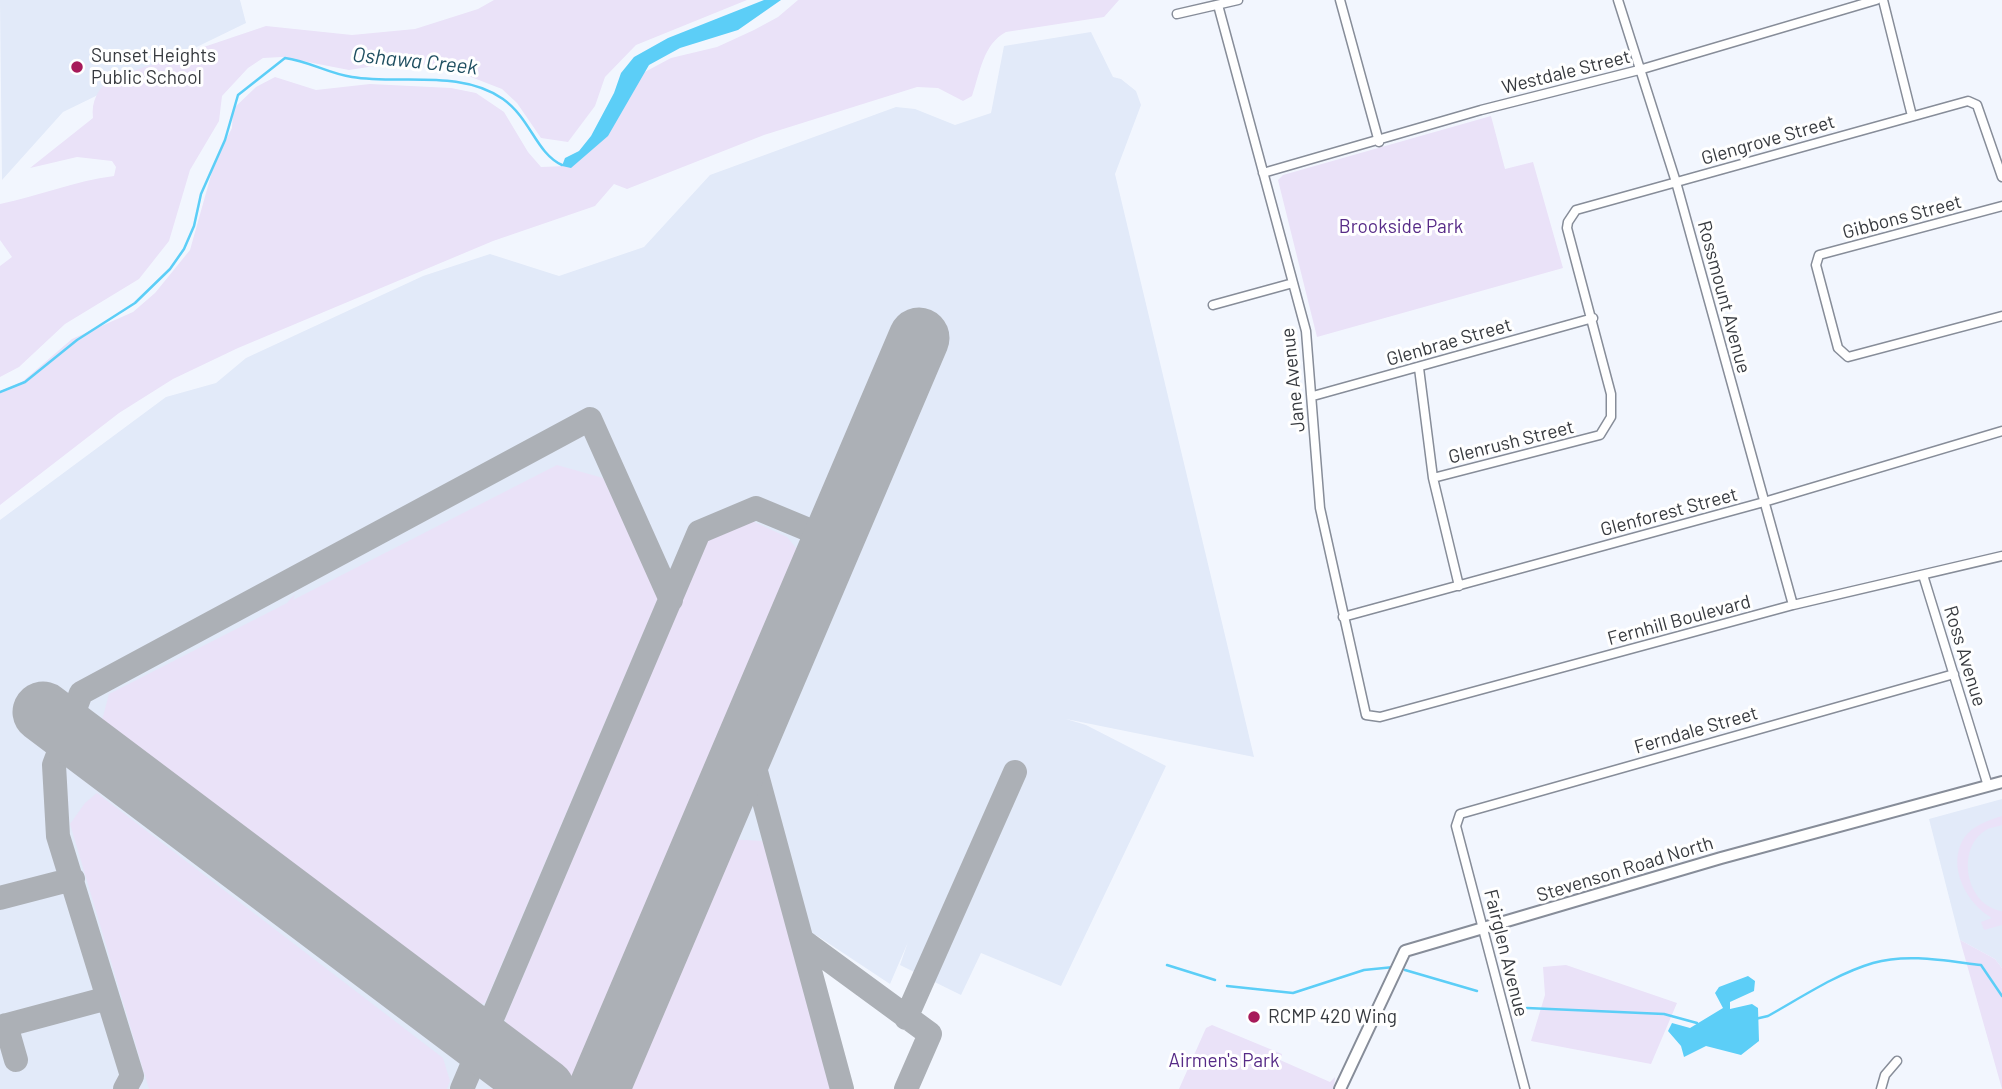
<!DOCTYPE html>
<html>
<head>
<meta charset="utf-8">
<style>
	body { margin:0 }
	canvas { display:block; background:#f2f6fe }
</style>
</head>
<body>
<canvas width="2002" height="1089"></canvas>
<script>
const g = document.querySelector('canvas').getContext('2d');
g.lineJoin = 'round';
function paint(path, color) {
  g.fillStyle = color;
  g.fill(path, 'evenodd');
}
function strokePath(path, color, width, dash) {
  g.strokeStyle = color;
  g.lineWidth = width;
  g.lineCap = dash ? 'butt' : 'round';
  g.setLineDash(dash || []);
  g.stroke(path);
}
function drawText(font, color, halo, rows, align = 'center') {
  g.font = font + ' Barlow,sans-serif';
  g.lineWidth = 6;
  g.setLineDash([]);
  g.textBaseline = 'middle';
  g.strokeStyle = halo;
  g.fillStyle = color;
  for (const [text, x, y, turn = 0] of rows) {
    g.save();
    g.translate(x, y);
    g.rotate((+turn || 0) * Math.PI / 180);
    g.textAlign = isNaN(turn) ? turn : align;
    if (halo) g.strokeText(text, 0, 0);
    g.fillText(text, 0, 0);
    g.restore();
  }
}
paint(new Path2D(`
	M0 0H240L246 23 63 112 2 180Z
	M1091 32 1113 77 1121 79 1136 91 1141 105 1115 174 1254 757 1066 719 1086 725 1166 766 1061 986 981 953 961 995 900 965 908 942 890 984 816 935 804 944 850 1089H0V520L166 397 216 383 246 358 423 276 490 254 559 276 644 247 710 175 896 107 915 109 955 125 991 113 1004 46Z
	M2002 799V968L1995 959 1960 940 1929 819Z`), '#e2eaf9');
paint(new Path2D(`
	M494 0H747L636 45 605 77 595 106 568 142 541 138 517 103 502 89 440 65 388 64 349 70 282 57 263 58 248 68 222 96 219 121 190 170 169 241 139 279 65 324 19 367 0 377V266L12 257 0 240V204C38 196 75 181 114 176L116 167 112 161 77 157 30 168 93 118C91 101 98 88 112 78L266 26 352 35 415 29 478 9Z
	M798 0H1119L1104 17 1006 32C983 44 980 73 972 96L963 101 938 88 917 87 764 135 627 189 614 184 595 206 493 241 238 348 173 379 119 413 0 505V391L22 382 72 339 133 312 155 293 190 250 215 161 232 128 233 109 256 87 275 77 316 90 370 84 451 88 476 93 504 112 528 152 541 167 567 166 596 140 641 74 671 58 717 47 754 30 778 17Z
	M1491 116 1505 169 1533 162 1563 268 1317 337 1278 180 1283 175Z
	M557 465 603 478 659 596 485 1003 462 1009 98 735 109 694 287 603 295 594 293 600Z
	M752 521 787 537 801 554 578 1079 562 1084 512 1049 505 1019 707 541Z
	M97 793 443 1058 450 1081 447 1089H149L70 824 85 803Z
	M2002 816V825C1997 827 1990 827 1986 830 1955 849 1966 906 2002 911V925L1984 930 1981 922 1992 918C1967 904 1946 866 1964 838 1972 826 1989 820 2002 816Z
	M730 839 762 841 804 944 838 1089H622Z
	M1960 940 1995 959 2002 968V1089Z
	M1566 965 1677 1003 1651 1064 1531 1041 1545 995 1543 967Z
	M1212 1025 1282 1054 1280 1060 1330 1082 1335 1077 1334 1089H1179L1206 1028Z`), '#eae2f8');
paint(new Path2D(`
	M764 0H781L738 30 680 48 649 65 608 136 571 168 562 166 565 158 579 151 591 136 614 93 621 73 634 57 668 38Z
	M1748 976 1755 981 1754 991 1730 1002V1009L1752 1004 1758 1008 1759 1041 1741 1055 1706 1046 1684 1057 1681 1046 1668 1031 1672 1023 1690 1028 1723 1008 1715 993 1719 987Z`), '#5ccef7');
strokePath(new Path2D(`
	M0 392 25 382 77 340 135 303 170 269 184 249 194 226 201 194 225 140 238 95 285 58C309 61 329 74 352 77 401 85 459 69 503 99 531 119 536 153 562 165
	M1167 965 1215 980
	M1405 970 1477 991
	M1227 986 1293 993 1364 970 1394 967
	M1527 1008 1664 1014 1697 1023
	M1755 1019 1768 1016C1802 997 1836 974 1873 963 1907 953 1947 961 1981 965L2002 996`), '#5ccef7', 2.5);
strokePath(new Path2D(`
	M748 742 842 1089
	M0 898 73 879
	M803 941 930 1034 906 1089
	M906 1018 1015 772
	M6 1025 16 1060
	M0 1027 108 998
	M125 1089 132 1076 58 836 54 765 81 693 590 419 671 600
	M462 1089 699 532 756 508 809 530 830 550`), '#acb0b6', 24);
strokePath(new Path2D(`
	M43 712 544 1089
	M599 1089 919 338`), '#acb0b6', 61);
const street = new Path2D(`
	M1340 0 1379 142
	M1618 0 1676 182 1793 605
	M1883 0 1912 116
	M1218 5 1306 331 1320 508 1366 715 1380 717 1793 605 2002 556
	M1177 14 1238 0
	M1263 173 1481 110 1639 70 1876 0
	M2002 206 1819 255 1816 265 1838 348 1848 357 2002 316
	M1213 305 1293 283
	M1419 368 1433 478 1459 586
	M1313 396 1593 318
	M1433 478 1600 435 1611 417V394L1567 228 1568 222 1576 210 1968 101 1977 105 2002 177
	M1923 575 1988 786
	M1343 617 1764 502 2002 431
	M1525 1089 1456 826 1460 814 1954 674
	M1881 1089 1885 1075 1897 1061`);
const secondary = new Path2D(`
	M1340 1089 1405 951 1721 858 2002 782`);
strokePath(street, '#878d99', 11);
strokePath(secondary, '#878d99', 14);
strokePath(street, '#fff', 8);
strokePath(secondary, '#fff', 10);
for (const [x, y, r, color] of [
	[77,67,7,"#a71a5a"],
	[1254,1017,7,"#a71a5a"]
]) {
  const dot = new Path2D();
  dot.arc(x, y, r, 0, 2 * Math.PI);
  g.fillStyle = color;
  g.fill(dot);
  strokePath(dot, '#fff', 2.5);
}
drawText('19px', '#373a3f', '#fff', [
	["Sunset Heights",91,56],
	["Public School",91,78],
	["RCMP 420 Wing",1268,1017]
], 'left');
drawText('19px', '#373a3f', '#fff', [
	["Westdale Street",1566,72,-14],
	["Glengrove Street",1768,140,-16],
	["Gibbons Street",1902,217,-15],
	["Rossmount Avenue",1724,297,75],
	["Glenbrae Street",1449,342,-16],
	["Jane Avenue",1293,380,-96],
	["Glenrush Street",1511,442,-14],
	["Glenforest Street",1669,512,-15],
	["Fernhill Boulevard",1679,620,-15],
	["Ross Avenue",1965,656,73],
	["Ferndale Street",1696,730,-16],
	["Stevenson Road North",1625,869,-17],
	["Fairglen Avenue",1506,953,76]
]);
drawText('19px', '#572b87', '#fff', [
	["Brookside Park",1401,227],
	["Airmen's Park",1224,1061]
]);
drawText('italic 21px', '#1f4f61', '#fff', [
	["Oshawa Creek",415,61,6]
]);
</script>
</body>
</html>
